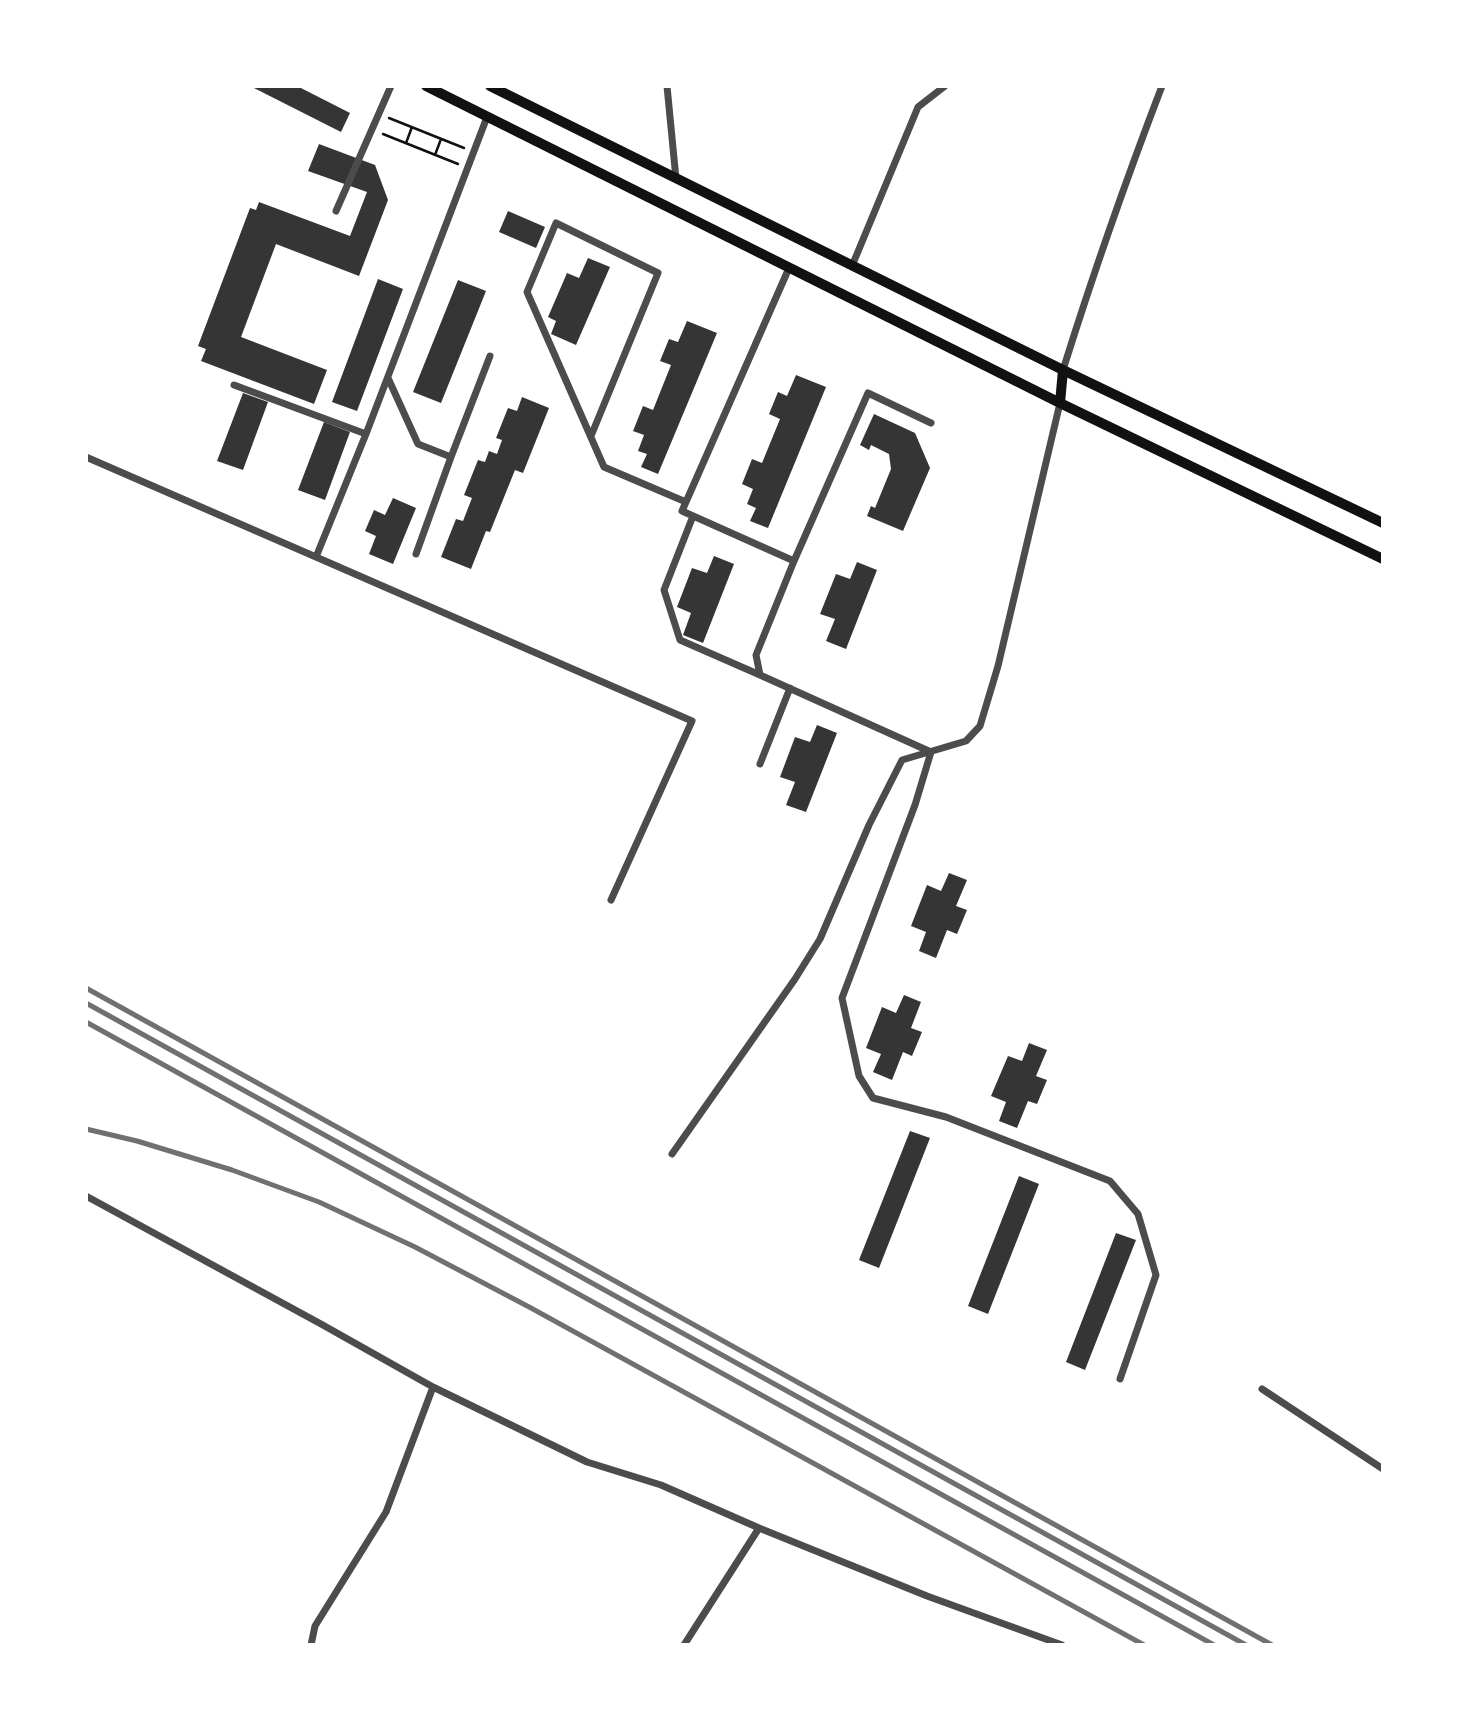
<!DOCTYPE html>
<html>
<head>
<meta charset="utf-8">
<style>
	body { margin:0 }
	#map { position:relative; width:1469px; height:1731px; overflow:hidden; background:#fff; font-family:Cabin,sans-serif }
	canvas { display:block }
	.frame { position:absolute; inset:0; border:88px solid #fff; pointer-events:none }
</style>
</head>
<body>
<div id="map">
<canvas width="1469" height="1731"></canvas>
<div class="frame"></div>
</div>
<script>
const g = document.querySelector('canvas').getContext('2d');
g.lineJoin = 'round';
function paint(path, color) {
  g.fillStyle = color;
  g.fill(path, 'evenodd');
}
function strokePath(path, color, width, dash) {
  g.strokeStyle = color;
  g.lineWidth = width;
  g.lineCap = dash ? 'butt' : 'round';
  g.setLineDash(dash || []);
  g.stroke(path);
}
paint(new Path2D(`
	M250 86H297L350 113 341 132Z
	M319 144 375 165 388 200 359 276 276 244 241 337 327 370 314 404 201 361 206 349 198 346 250 208 256 210 259 202 350 236 367 192 308 171Z
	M508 211 545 227 536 248 499 232Z
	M588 258 610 267 576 345 551 334 556 321 548 317 567 273 579 278Z
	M378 279 403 289 357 411 332 402Z
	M458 280 486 291 441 403 413 392Z
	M687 321 717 333 658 474 641 467 647 454 638 451 644 435 633 431 643 406 653 410 671 365 660 361 669 339 678 342Z
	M796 375 826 387 768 528 750 521 756 508 747 504 753 489 742 484 752 459 762 463 780 419 769 414 778 392 787 396Z
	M243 393 268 402 243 470 217 461Z
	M522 397 549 408 523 473 515 470 490 532 486 531 471 569 441 557 456 519 463 521 472 498 464 495 478 460 485 462 489 451 497 454 502 440 496 438 508 408 517 411Z
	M874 414 915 433 930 468 903 531 867 516 871 506 875 508 891 469 889 454 871 445 869 450 860 445Z
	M324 422 350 432 325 500 298 490Z
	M393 498 416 508 393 564 369 554 376 536 365 531 374 510 385 515Z
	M714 556 734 564 703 643 683 635 691 613 677 607 692 568 707 573Z
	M857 562 877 570 846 649 826 641 835 619 820 614 836 574 850 579Z
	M817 725 837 733 806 812 786 805 795 782 780 777 795 737 810 742Z
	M949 873 967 880 956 906 967 910 957 934 947 930 936 958 919 951 926 932 911 926 927 885 941 891Z
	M904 995 921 1002 911 1028 922 1032 912 1056 903 1052 892 1080 873 1072 881 1054 866 1048 882 1007 896 1013Z
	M1029 1043 1047 1050 1036 1076 1047 1080 1037 1104 1028 1101 1017 1128 999 1121 1006 1102 991 1096 1008 1056 1022 1061Z
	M910 1131 930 1138 879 1268 859 1260Z
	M1019 1176 1039 1184 988 1314 968 1306Z
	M1116 1233 1136 1240 1085 1370 1066 1362Z`), '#353535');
strokePath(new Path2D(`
	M389 118 464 148
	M383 134 458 164
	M406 143 412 127
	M435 155 441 139`), '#111', 2.5);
strokePath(new Path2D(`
	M667 86 676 179
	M336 211 391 86
	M852 266 918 107 945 86
	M789 268 682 511 794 561 756 655 760 675 931 752 915 805 842 998 859 1076 873 1098 946 1117 1110 1181 1138 1214 1156 1275 1120 1379
	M1063 370C1093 274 1126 180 1162 86
	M388 378 418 444 451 457
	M234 385 366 434
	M591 436 658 273 556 223 527 292 604 467 686 502
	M86 457 316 557 366 434 487 117
	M693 516 664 590 680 640 760 675
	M416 554 451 457 490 356
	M316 557 692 721 611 900
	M794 561 868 393 931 423
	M760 764 790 688
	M672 1154 795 979 820 939 869 825 902 760 966 741 980 726 998 666 1060 403
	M86 1196 321 1324 433 1387 587 1462 661 1485 759 1528 927 1596 1062 1645
	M1262 1389 1383 1469
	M311 1645 315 1626 386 1512 433 1387
	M684 1645 759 1528`), '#4c4c4c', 7);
strokePath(new Path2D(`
	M426 86 1060 403 1383 559
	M490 86 1063 370 1383 523
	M1060 403 1063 370`), '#111', 10);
strokePath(new Path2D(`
	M86 988 1272 1645
	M86 1003 1246 1645
	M86 1022 1214 1645
	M86 1129 137 1141 232 1170 319 1202 415 1247 531 1308 1144 1645`), '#707070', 5);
</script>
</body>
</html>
